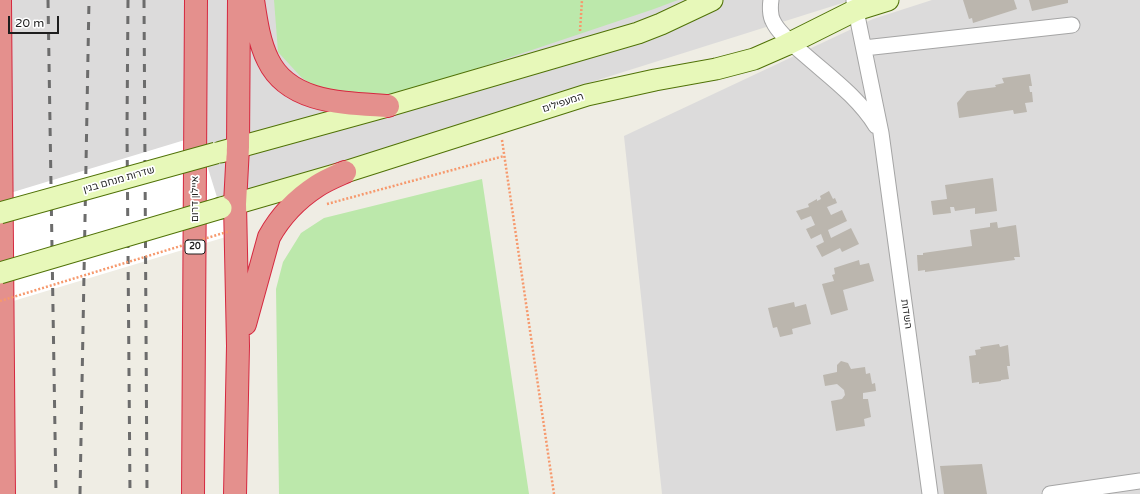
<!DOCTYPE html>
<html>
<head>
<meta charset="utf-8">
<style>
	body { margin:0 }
	#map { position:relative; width:1140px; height:494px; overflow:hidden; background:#efede4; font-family:"Varela Round",sans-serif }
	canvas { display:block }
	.scale { position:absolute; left:8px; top:16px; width:51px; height:18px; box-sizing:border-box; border:2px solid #1e1e1e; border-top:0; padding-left:5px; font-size:12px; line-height:14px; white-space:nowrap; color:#1e1e1e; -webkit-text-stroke:3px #fff; paint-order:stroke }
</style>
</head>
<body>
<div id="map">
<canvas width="1140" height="494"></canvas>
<div class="scale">20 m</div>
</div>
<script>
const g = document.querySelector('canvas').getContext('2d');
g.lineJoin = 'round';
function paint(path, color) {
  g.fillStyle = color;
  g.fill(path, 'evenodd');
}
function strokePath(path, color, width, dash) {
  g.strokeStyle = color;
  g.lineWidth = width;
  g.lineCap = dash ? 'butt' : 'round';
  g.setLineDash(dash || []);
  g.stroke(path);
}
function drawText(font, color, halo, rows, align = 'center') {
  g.font = font + ' "Varela Round","Noto Sans Hebrew",sans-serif';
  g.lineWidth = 3.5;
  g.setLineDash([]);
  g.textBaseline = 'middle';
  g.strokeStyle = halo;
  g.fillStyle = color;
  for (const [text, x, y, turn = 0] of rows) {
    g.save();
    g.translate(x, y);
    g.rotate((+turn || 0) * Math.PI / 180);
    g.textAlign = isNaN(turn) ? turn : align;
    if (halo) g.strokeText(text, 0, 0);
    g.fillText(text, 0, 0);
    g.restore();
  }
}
paint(new Path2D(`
	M0 0H852L601 79 0 277Z
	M932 0H1140V494H662L624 136 873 19Z`), '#dcdbdb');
paint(new Path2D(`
	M274 0H678L654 9 389 98 322 91 302 78 278 52Z
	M482 179 529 494H279L276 289 283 262 301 233 324 218Z`), '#bce8ab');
paint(new Path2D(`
	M198 136 229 236 0 305V196Z`), '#fff');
paint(new Path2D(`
	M963 0H1014L1017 9 973 23 972 18 969 19Z
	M1029 0H1068V3L1032 11Z
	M1030 74 1032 86H1029L1030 92H1032L1033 102 1025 103 1027 112 1014 114 1013 110 959 118 957 103 967 91 996 87 995 85 1004 83 1002 78Z
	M993 178 997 211 975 214V208L955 211 954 207H950L951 213 933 215 931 201 947 199 945 185Z
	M829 191 833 199 835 198 837 203 827 207 831 215 842 210 847 221 828 230 831 238 851 228 859 244 842 252 840 248 822 257 816 246 824 242 821 234 811 239 806 229 815 225 811 216 801 220 796 211 809 207 808 204 817 199V201L821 199 820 196Z
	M997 222 998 228 1016 225 1020 257H1014L1015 260 925 272V270L918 271 917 255H923V253L972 246 970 230 990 227V223Z
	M859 260 860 265 869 263 874 281 843 290 848 310 831 315 822 284 834 281 832 275 835 274 834 268Z
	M794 302 795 307 806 304 811 324 792 329 793 334 780 337 777 327 773 328 768 308Z
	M999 344 1000 347 1008 345 1010 366H1007L1009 379 1001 380V381L979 384V382L972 383 969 356 976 355 975 350 981 349 980 347Z
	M841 361 848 363 851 369 865 367 866 374 870 373 872 384 875 383 876 391 863 393V399H868L871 417 864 419 865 426 836 431 831 401 842 399 845 395 844 390 837 384 825 386 823 375 837 372V365Z
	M982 464 987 494H944L940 466Z`), '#bbb6ae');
const street = new Path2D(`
	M771 0C770 6 770 16 773 21 778 33 795 46 805 55 830 77 858 97 876 126
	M854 1 881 133 930 494
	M864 48 1072 25
	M1050 494 1140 481`);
const secondary = new Path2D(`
	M221 152 388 106 638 33 661 24 712 0
	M221 208 345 172 587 95 655 80 716 69 754 59 786 45 856 10 888 0`);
const highway = new Path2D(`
	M253 0C256 20 259 42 268 60 289 104 346 103 388 106
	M0 1 4 494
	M245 324 269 237C280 217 297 199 317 186 326 180 336 176 345 172
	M193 494 196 0
	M235 494 238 346 235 204 238 147 239 0`);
strokePath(street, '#a5a5a5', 17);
strokePath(secondary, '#507207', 23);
strokePath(highway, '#d5283f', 24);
strokePath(new Path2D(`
	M580 31 582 0
	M502 140 554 494
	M327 204 504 156`), '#f6996d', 2.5, [2, 2]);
strokePath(street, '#fff', 15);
strokePath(secondary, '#e7f8b9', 21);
strokePath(highway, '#e4908d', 22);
strokePath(new Path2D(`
	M48 0 56 494
	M128 0 127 129 130 494
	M144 0 147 494
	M80 494 89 0`), '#6c6c6c', 3, [8, 8]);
const secondaryBridge = new Path2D(`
	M0 213 216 153
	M0 273 221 208`);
strokePath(secondaryBridge, '#507207', 23, []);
strokePath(new Path2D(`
	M0 301 230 231`), '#f6996d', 2.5, [2, 2]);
strokePath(secondaryBridge, '#e7f8b9', 21);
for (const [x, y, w] of [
	[195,247,20]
]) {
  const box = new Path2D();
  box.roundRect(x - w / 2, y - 7, w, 14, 3);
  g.fillStyle = '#fff';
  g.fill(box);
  strokePath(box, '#1e1e1e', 1);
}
drawText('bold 9px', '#1e1e1e', null, [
	["20",195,247]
]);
drawText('10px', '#1e1e1e', '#fff', [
	["המעפילים",563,103,-18],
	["שדרות מנחם בגין",119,180,-16],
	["איילון דרום",195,199,-90],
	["השדות",906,314,82]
]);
</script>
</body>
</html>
